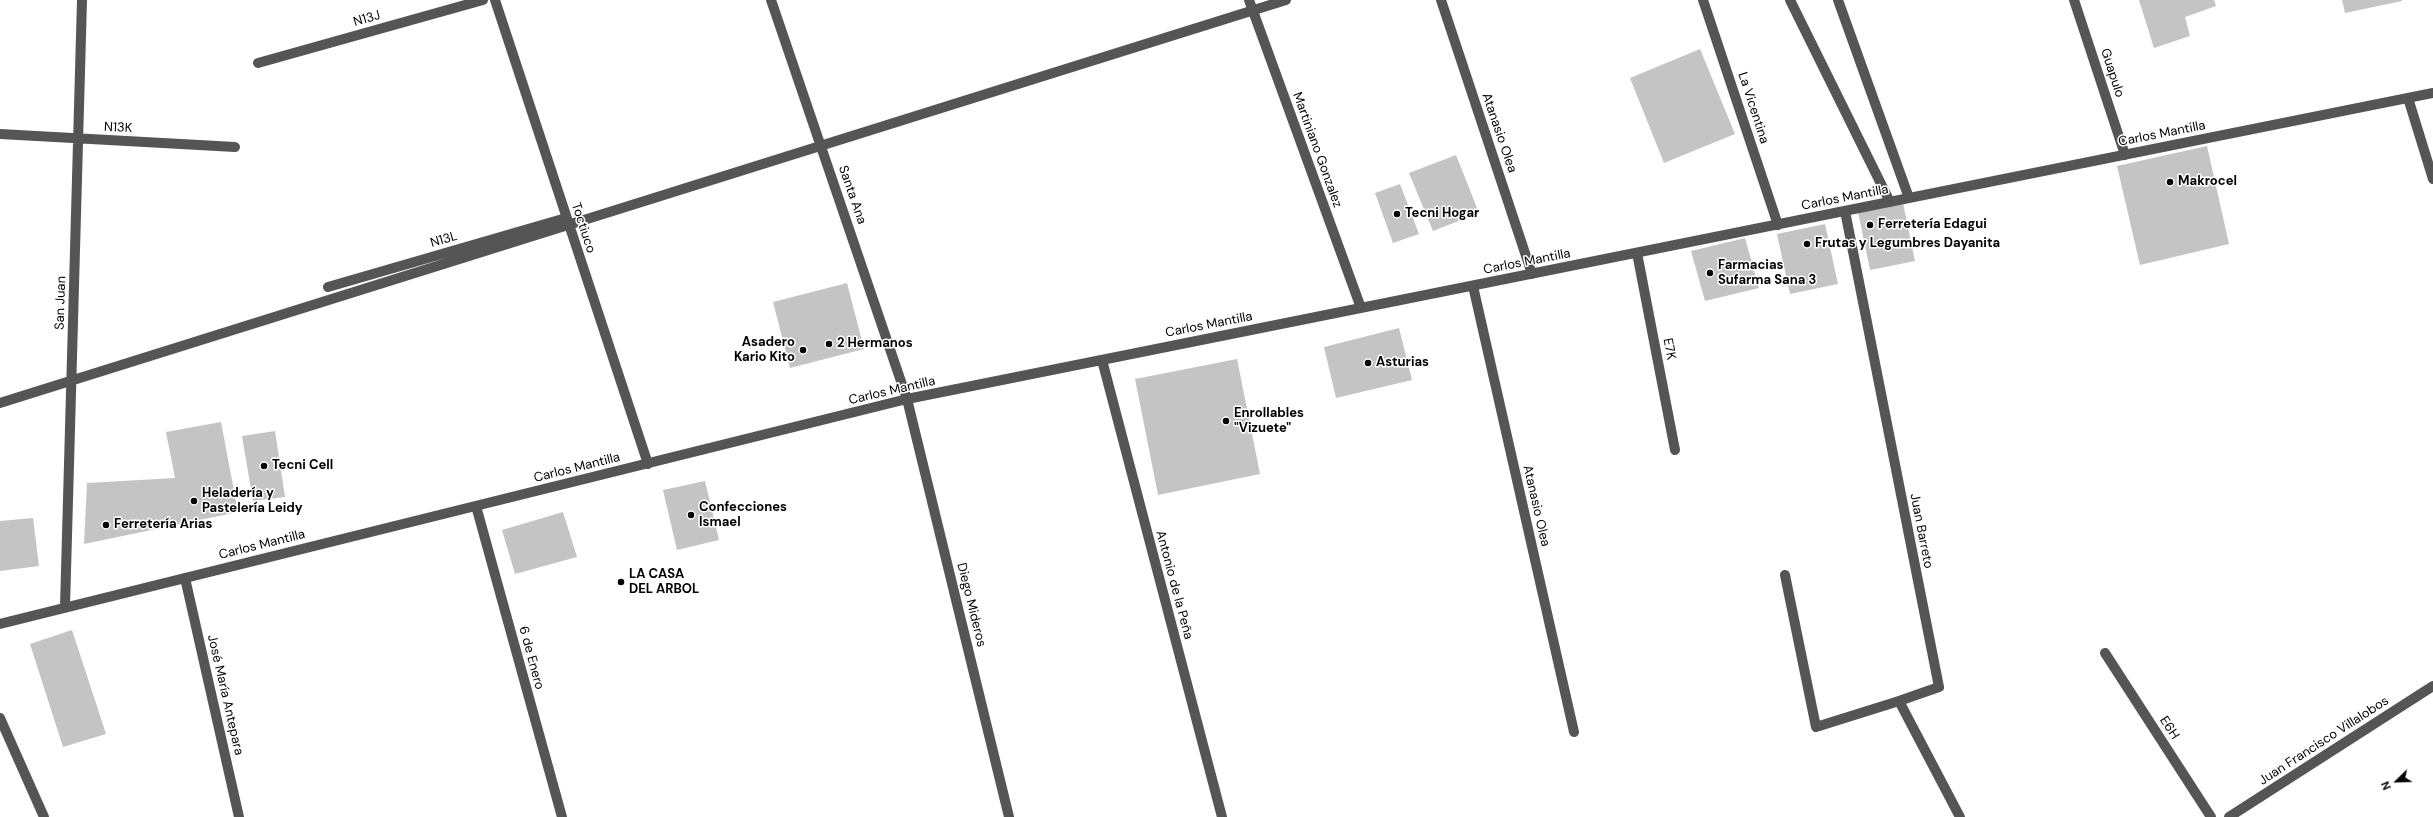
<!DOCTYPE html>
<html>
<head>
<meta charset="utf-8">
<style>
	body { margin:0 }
	#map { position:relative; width:2433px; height:817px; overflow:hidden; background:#fff; font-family:"DM Sans",sans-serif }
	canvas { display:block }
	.north { position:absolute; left:2377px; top:761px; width:40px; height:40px; -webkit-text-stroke:3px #fff; paint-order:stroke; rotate:247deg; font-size:11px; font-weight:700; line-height:16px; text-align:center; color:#000 }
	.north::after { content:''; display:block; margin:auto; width:14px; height:18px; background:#000; clip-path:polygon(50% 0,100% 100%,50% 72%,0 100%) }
</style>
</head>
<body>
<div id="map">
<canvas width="2433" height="817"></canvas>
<div class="north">N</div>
</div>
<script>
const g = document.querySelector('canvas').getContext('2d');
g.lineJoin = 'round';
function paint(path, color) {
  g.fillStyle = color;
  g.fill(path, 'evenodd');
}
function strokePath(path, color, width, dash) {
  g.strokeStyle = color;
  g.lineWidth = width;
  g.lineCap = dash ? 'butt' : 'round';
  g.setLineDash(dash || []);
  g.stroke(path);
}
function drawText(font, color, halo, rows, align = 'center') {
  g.font = font + ' "DM Sans",sans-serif';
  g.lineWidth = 3;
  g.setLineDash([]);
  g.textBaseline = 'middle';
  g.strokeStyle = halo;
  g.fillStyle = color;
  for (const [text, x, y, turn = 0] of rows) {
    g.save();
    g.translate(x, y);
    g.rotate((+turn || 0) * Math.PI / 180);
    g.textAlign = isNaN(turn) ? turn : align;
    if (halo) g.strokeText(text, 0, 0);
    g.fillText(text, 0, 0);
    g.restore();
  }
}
paint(new Path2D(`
	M2139 0H2214L2216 6 2185 17 2190 36 2154 48Z
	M2342 0H2402V1L2345 13Z
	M1700 49 1735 134 1664 163 1630 78Z
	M2207 146 2229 244 2140 265 2117 166Z
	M1456 155 1479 213 1433 231 1409 173Z
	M1400 184 1419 234 1393 243 1375 193Z
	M1903 203 1915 261 1870 270 1858 212Z
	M1825 224 1838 284 1790 294 1777 234Z
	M1745 238 1759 288 1705 301 1691 251Z
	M847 283 864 349 790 368 773 302Z
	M1399 328 1412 380 1336 398 1324 347Z
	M1237 359 1260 474 1158 495 1135 379Z
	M221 422 238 512 84 544 87 483 175 478 166 432Z
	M275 431 285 497 253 501 242 436Z
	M705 481 719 540 677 550 663 490Z
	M563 512 577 557 515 574 502 530Z
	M33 518 39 566 0 571V521Z
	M72 630 106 734 63 747 30 644Z`), '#c4c4c4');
strokePath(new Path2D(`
	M495 0 648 464
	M771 0 907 399 1009 817
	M1249 0 1361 308
	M1441 0 1532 274
	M1703 0 1778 225
	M1790 0 1890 202
	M1838 0 1909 198
	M2074 0 2125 155
	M258 63 483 0
	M2408 98 2433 179
	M0 134 235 147
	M1845 211 1939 687 1899 701 1960 817
	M1637 253 1675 450
	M1473 286 1574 732
	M328 287 566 218
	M1102 360 1222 817
	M0 403 1286 0
	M476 506 562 817
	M1785 575 1816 727 1899 701
	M185 578 239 817
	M65 607 82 0
	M0 624 907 399 2433 93
	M2105 653 2211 817
	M0 718 44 817
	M2229 817 2433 686`), '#555', 10);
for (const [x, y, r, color] of [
	[2170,182,4,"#000"],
	[1397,214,4,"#000"],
	[1870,225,4,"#000"],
	[1807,244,4,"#000"],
	[1710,273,4,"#000"],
	[829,344,4,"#000"],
	[803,350,4,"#000"],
	[1368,363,4,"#000"],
	[1226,421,4,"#000"],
	[264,466,4,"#000"],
	[194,501,4,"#000"],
	[691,515,4,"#000"],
	[106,525,4,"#000"],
	[621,582,4,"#000"]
]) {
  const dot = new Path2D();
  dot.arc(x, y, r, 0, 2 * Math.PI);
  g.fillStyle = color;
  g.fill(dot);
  strokePath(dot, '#fff', 1.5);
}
drawText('13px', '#000', '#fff', [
	["N13J",367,19,-16],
	["Guapulo",2112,73,72],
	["La Vicentina",1753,108,72],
	["N13K",118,128,3],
	["Atanasio Olea",1499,133,71],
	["Carlos Mantilla",2162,134,-11],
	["Martiniano Gonzalez",1317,150,70],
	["Santa Ana",852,195,71],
	["Carlos Mantilla",1845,198,-11],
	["Toctiuco",583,228,72],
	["N13L",444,240,-16],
	["Carlos Mantilla",1527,262,-11],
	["San Juan",61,303,-88],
	["Carlos Mantilla",1209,325,-11],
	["E7K",1669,349,79],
	["Carlos Mantilla",892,391,-13],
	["Carlos Mantilla",577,468,-14],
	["Atanasio Olea",1536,506,77],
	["Juan Barreto",1921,531,79],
	["Carlos Mantilla",262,545,-14],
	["Antonio de la Peña",1174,585,75],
	["Diego Mideros",971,605,76],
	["6 de Enero",531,658,75],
	["José María Antepara",225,695,77],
	["E6H",2169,728,57],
	["Juan Francisco Villalobos",2324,741,-33]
]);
drawText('bold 13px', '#000', '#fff', [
	["Makrocel",2178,182],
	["Tecni Hogar",1405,214],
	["Ferretería Edagui",1878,225],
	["Frutas y Legumbres Dayanita",1815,244],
	["Farmacias",1718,266],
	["Sufarma Sana 3",1718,281],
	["Asadero",795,343,"right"],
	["Kario Kito",795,358,"right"],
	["2 Hermanos",837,344],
	["Asturias",1376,363],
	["Enrollables",1234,414],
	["\"Vizuete\"",1234,429],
	["Tecni Cell",272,466],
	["Heladería y",202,494],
	["Pastelería Leidy",202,509],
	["Confecciones",699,508],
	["Ismael",699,523],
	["Ferretería Arias",114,525],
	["LA CASA",629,575],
	["DEL ARBOL",629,590]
], 'left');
</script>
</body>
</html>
